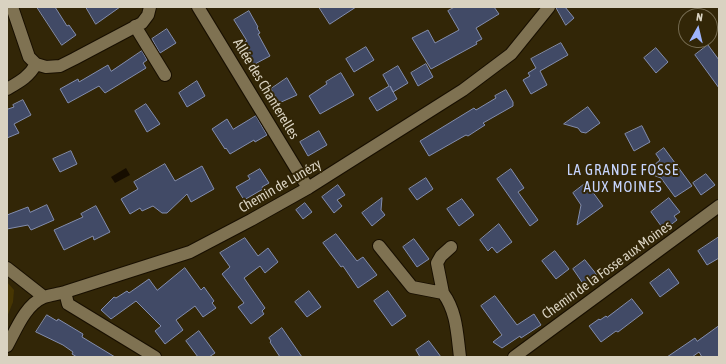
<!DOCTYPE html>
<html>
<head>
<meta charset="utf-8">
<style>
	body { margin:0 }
	#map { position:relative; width:726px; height:364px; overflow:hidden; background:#322607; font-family:"Asap Condensed",sans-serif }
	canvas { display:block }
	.frame { position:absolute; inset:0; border:8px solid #d9d2c1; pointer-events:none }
	.north { position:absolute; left:678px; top:8px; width:40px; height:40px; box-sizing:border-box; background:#322607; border:1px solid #756b51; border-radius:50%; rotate:8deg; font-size:11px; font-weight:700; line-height:16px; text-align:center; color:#d9d2c1 }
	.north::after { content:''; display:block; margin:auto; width:14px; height:18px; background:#9eb4fd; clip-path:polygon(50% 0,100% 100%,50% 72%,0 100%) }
</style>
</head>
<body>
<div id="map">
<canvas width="726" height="364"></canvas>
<div class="frame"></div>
<div class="north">N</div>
</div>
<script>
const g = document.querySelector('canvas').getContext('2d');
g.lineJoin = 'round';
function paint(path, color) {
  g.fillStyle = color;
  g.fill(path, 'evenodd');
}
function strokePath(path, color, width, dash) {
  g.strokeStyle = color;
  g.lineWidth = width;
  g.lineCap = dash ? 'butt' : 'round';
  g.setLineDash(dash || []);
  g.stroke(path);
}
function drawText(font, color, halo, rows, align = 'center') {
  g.font = font + ' "Asap Condensed",sans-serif';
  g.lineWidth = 4;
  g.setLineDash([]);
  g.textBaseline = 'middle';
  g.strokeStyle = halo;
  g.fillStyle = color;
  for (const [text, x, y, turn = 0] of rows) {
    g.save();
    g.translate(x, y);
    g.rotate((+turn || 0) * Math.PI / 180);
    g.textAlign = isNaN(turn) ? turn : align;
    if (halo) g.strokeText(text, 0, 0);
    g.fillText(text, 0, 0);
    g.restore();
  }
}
paint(new Path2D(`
	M7 282 14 290 13 302 7 317Z`), '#473603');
paint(new Path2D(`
	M126 168 130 175 115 183 111 177Z`), '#160d00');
const building = new Path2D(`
	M37 7H55L67 26 69 25 76 35 62 45Z
	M86 7H120L96 24Z
	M319 7H356L330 24Z
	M455 7H494L499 14 476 28 482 39 476 42 477 44 431 69 412 38 428 30 435 43 459 30 448 11Z
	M556 7H565L574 18 566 25Z
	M249 11 258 27 257 28 260 33 258 34 270 56 253 65 244 49 248 47 245 42 247 41 234 20Z
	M167 29 176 43 160 53 152 39Z
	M561 43 568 55 540 71 547 85 531 94 523 80 530 76 528 73 536 68 531 59Z
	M708 45 719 60V88L695 55Z
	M366 47 374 60 354 72 346 59Z
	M656 48 668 62 656 73 644 58Z
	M142 51 147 60 143 63 146 68 105 93 99 86 68 103 60 89 78 79 79 82 108 65 111 71Z
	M426 64 433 77 418 86 411 73Z
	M398 66 408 83 393 92 390 86 397 99 377 111 369 98 389 86 383 75Z
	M341 73 354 95 320 114 309 96 327 84 326 82Z
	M287 78 297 95 279 103 271 89Z
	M197 81 205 96 187 107 179 93Z
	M506 90 513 102V106L483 123 485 125 468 136 466 135 429 156 420 141 474 108 476 110 496 98 495 96Z
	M23 100 31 115 14 124 19 133 7 138V108L8 109 14 107 13 105Z
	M146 104 160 124 147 132 135 111Z
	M588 107 600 123 586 133 581 132 578 128 564 124Z
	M256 116 267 135 255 142 254 140 230 154 226 148 225 149 212 129 227 119 233 129Z
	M642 126 650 142 634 151 625 134Z
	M319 131 327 145 308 156 300 142Z
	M664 148 692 186 675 197 661 178 650 174 653 166 660 160 656 154Z
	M71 151 77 164 60 172 53 159Z
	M165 164 175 181 202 166 214 189 191 202 187 194 167 213H162L153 206 142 211 140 208 130 214 121 199 138 189 134 182Z
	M260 169 269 183 262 187 263 189 244 200 236 187 250 179 248 176Z
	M511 169 524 188 518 192 538 220 530 226 497 179Z
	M706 174 715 185 701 195 693 183Z
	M426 178 433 189 417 200 409 189Z
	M586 183 603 206 577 225 581 205 573 193Z
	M338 185 345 195 337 200 342 206 334 213 322 197Z
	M382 198 381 210 385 215 372 226 362 213Z
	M669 198 680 212 674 216 677 220 664 230 651 212Z
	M462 199 474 215 459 226 447 209Z
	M305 203 312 212 303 219 296 210Z
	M47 205 54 220 31 230 28 225 7 229V215L28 207 30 212Z
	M96 206 110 232 94 240 93 236 64 250 54 230 83 217 81 214Z
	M499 224 512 242 497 253 492 247 488 251 480 240Z
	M336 234 357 261 363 257 377 275 358 288 343 266 341 267 323 243Z
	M719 237V258L707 265 698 251Z
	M245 238 258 256 268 248 278 262 265 273 260 266 244 278 265 308 262 311 264 314 251 324 238 307 244 303 222 274 230 267 220 253Z
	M414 239 429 259 417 267 403 247Z
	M555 251 569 269 556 279 542 261Z
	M585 260 597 275 584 285 573 269Z
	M185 268 201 290 204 287 214 301 212 303 216 308 203 317 195 306 176 320 183 330 165 344 155 331 161 326 136 301 111 319 101 310 114 297 116 298 127 291 129 293 149 279 157 290Z
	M669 269 679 283 660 297 650 283Z
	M309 291 321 307 307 317 295 302Z
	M388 291 406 316 392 326 374 301Z
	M495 296 517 325 534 314 541 325 521 338 520 336 502 348 493 342 502 335 481 306Z
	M632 299 643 313 618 332 616 331 601 342 589 326 599 319 600 320 606 316 607 317Z
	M47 315 57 321 58 319 83 334 82 337 115 357H77L72 354 73 352 63 345 36 332Z
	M719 326V357H702L699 352 692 357H667L695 338 697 341Z
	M282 328 302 357H280L270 342 271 341 269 338Z
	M199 331 215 353 209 357H198L186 341Z
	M429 341 441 357H420L416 350Z`);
paint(building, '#414a66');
strokePath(building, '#838dad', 1);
const street = new Path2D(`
	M12 7 29 57 36 64 46 67 60 66 74 59 142 23 148 15 150 7
	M198 7 308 188
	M135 26 165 75
	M7 89C19 82 29 77 36 64
	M379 246 412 287 443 293C457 312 457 334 460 357
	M7 268 44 297
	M65 292 68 304 155 357
	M443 293 437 263 441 256 451 247
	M7 346C16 330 25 305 44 297 50 295 58 294 65 292L190 252 251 220 308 188 463 90 511 54 549 7
	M514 357 719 206`);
strokePath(street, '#180f00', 14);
strokePath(street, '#7f7252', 12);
drawText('14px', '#d9d2c1', '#322607', [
	["Allée des Chanterelles",266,89,59],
	["Chemin de Lunézy",280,186,-30],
	["Chemin de la Fosse aux Moines",607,270,-36]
]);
g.letterSpacing = '1px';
drawText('15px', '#c6d4fd', '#322607', [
	["LA GRANDE FOSSE",623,170],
	["AUX MOINES",623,187]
]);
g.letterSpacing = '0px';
</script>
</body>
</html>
